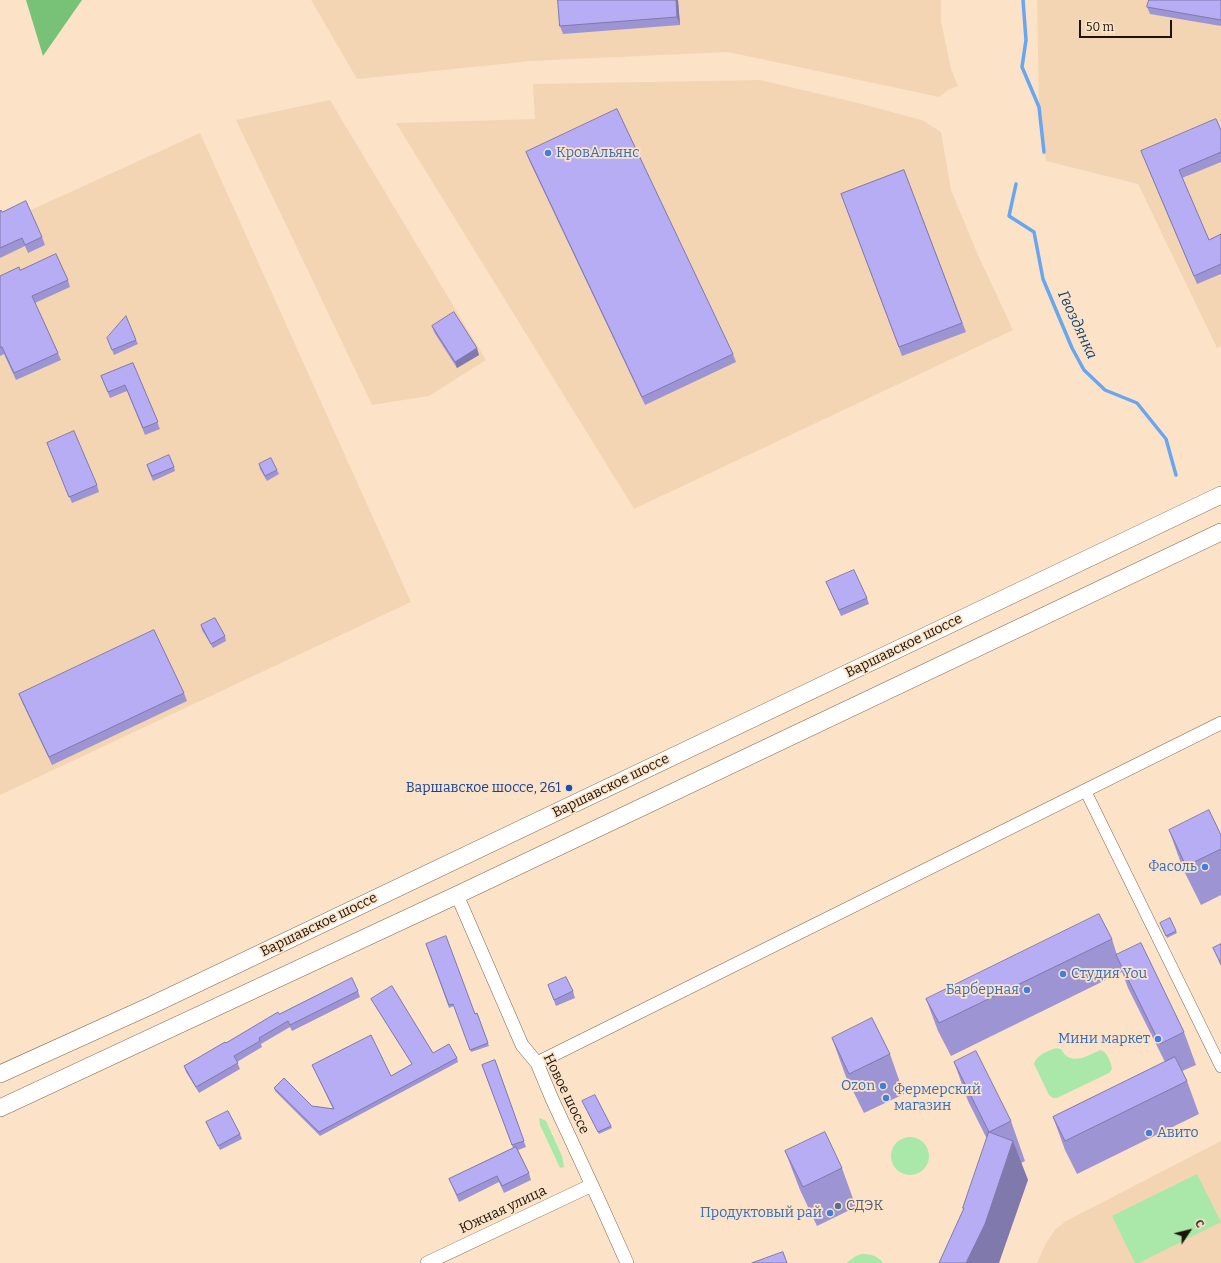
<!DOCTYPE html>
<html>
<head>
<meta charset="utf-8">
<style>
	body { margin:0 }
	#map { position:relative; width:1221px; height:1263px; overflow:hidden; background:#fce3c8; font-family:Bitter,serif }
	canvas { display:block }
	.north { position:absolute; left:1169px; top:1211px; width:40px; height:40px; -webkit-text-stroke:3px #fce3c8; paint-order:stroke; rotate:55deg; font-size:11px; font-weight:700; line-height:16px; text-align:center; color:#1c140a }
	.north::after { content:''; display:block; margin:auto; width:14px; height:18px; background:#1c140a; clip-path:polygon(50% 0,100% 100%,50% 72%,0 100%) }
	.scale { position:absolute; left:1079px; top:20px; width:93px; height:18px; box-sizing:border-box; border:2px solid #1c140a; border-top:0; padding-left:5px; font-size:12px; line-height:14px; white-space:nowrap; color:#1c140a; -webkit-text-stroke:3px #fce3c8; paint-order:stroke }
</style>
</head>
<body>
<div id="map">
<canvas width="1221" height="1263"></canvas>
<div class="north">С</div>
<div class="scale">50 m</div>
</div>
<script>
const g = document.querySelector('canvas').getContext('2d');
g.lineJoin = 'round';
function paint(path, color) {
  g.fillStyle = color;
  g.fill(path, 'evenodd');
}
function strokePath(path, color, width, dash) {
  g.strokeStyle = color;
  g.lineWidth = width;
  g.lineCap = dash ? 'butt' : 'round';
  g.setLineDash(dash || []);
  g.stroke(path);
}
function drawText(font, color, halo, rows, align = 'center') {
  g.font = font + ' Bitter,serif';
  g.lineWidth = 3.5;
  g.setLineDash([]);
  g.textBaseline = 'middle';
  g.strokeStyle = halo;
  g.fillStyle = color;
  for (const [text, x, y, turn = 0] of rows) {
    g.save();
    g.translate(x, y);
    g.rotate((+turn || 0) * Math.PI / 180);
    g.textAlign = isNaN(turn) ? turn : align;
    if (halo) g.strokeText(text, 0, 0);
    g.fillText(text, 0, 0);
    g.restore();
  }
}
paint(new Path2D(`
	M311 0H941V21L951 69 958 86 948 90 939 97 728 52 531 61 357 79Z
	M1037 0H1221V346L1217 348 1138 184 1046 161 1039 108Z
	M760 80 854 102 922 120 941 132 951 190 978 255 1013 330 634 509 396 123 535 119 533 84Z
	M330 100 486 360 429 396 372 405 236 120Z
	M200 133 411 602 0 795V224Z
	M1221 1141V1263H1037L1046 1243 1055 1230 1066 1221Z`), '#f3d5b4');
paint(new Path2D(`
	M1056 1048 1061 1049C1071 1067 1087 1056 1100 1050 1107 1051 1111 1062 1112 1069L1109 1073 1057 1098H1053L1049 1095 1034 1064C1036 1055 1048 1051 1056 1048Z
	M539 1118 542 1119 546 1121 562 1156 564 1167 560 1168 540 1125Z
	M891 1156a19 19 0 1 1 38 0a19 19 0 1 1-38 0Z
	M1197 1174 1221 1222 1139 1263H1135L1112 1216Z
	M862 1254C871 1254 878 1256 883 1263H846L856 1256Z`), '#a9e8a8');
paint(new Path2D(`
	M26 0H82L43 56Z`), '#78c278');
strokePath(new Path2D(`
	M1023 0 1026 40 1022 67 1039 107 1044 152
	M1016 184 1009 216 1034 232 1043 279 1072 348 1084 370 1105 390 1137 403 1166 439 1176 475`), '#68a6f1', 3.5);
const minor = new Path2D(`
	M1085 790 1221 1067`);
const tertiary = new Path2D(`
	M457 895 522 1045 537 1063 552 1099 602 1207 627 1263
	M537 1063 1221 723
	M427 1263 592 1185`);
const primary = new Path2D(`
	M0 1074 150 1006 1221 495
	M0 1108 457 895 1221 532`);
strokePath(minor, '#7c674f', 12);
strokePath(tertiary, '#7c674f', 14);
strokePath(primary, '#7c674f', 18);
strokePath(minor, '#fff', 11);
strokePath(tertiary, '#fff', 13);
strokePath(primary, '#fff', 17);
paint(new Path2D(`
	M558 0H678L680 25 563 34 560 26Z
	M1221 0V26L1150 14 1147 7Z
	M1221 130V162L1182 178 1209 240 1221 234V274L1197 284 1141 151Z
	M526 152 733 354 736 362 645 405 529 160Z
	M904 170 966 332 902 356 841 194Z
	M0 211 42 237 45 245 28 253 25 246 0 258Z
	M20 270 68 280 70 287 35 303 58 353 61 360 16 380 4 354 0 356V276Z
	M432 326 479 355 457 368 434 332Z
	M136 340 138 344 114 355 109 342Z
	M133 363 160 429 145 435 127 391 110 398 101 376Z
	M47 443 97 485 99 492 72 503Z
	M259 464 277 470 279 474 267 481 260 469Z
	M174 467 175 471 153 481 148 469Z
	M826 582 867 598 869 604 841 616Z
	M201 625 225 636 226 641 213 648 202 630Z
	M184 693 187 701 52 765 22 702 19 694Z
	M1169 830 1221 835V895L1201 905 1183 869Z
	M1161 925 1176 931 1177 933 1167 938Z
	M1112 939 1117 955 1184 1032 1196 1065 1182 1071 1187 1081 1199 1114 1077 1174 1065 1150 1053 1117 1165 1062 1128 988 1122 972 951 1056 938 1031 926 999Z
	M426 944 475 1014 477 1013 489 1046 471 1052 454 1006 449 1008Z
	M1221 944V966L1213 948Z
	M548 985 573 991 575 998 556 1006Z
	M358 991 360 997 292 1031 290 1027 261 1044 262 1047 237 1062 240 1069 199 1093 186 1072 184 1066 279 1014Z
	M371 999 433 1053 457 1058 458 1062 320 1136 275 1091 274 1088 312 1106 333 1109 312 1065 391 1076 412 1064 373 1002Z
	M832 1038 890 1054 904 1094 864 1113 846 1077Z
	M495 1060 526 1147 518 1150 529 1173 531 1180 504 1193 499 1182 459 1202 449 1179 513 1148 482 1065Z
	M954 1062 1011 1121 1025 1161 1021 1163 1028 1180 964 1210 963 1208 987 1139 968 1101Z
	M583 1103 611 1126 612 1128 599 1134Z
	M206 1122 240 1134 242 1139 220 1150Z
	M785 1151 842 1168 856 1207 817 1226 800 1190Z`), '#9d95d3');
paint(new Path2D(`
	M676 0H678L680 25 677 17Z
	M477 348 479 355 457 368 455 362Z
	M1013 1141 1028 1180 999 1263H966Z`), '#7f79ac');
const building = new Path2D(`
	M558 0H676L677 17 560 26Z
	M1149 0H1221V20L1147 7Z
	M617 109 733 354 642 397 526 152Z
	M1216 119 1221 130V152L1179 170 1209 240 1221 234V264L1194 276 1141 151Z
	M904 170 962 323 899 347 841 194Z
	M26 201 42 237 25 245 22 238 0 248V211L1 210 2 212Z
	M56 254 68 280 32 296 58 353 14 373 2 347H0V276L19 267 20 270Z
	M454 312 477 348 455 362 432 326Z
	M126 316 136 340 112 350 107 338Z
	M133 363 158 422 143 428 125 385 108 392 101 376Z
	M74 431 97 485 69 497 47 443Z
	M169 455 174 467 152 476 147 465Z
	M271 458 277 470 265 476 259 464Z
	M854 570 867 598 839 610 826 582Z
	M215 618 225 636 211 644 201 625Z
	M154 630 184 693 49 757 19 694Z
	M1209 810 1221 835V849L1186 866 1169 830Z
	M1099 914 1112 939 939 1023 926 999Z
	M1170 918 1176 931 1166 936 1160 923Z
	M446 936 475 1014 477 1013 488 1043 470 1050 453 1004 449 1005 426 944Z
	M1141 943 1184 1032 1160 1044 1116 955Z
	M1221 944V964L1213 948Z
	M566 977 573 991 554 1000 548 985Z
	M352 978 358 991 290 1025 288 1021 259 1038 260 1041 234 1056 238 1063 196 1087 184 1066 225 1042 226 1043 278 1012 279 1014Z
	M392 986 433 1053 449 1044 457 1058 319 1132 274 1088 284 1078 312 1106 334 1109 312 1065 371 1035 391 1076 412 1064 371 999Z
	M872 1018 890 1054 849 1074 832 1038Z
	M976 1051 1011 1121 989 1132 954 1062Z
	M1175 1057 1187 1081 1065 1141 1053 1117Z
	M495 1060 524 1141 512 1145 482 1065Z
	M595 1095 611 1126 598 1132 582 1101Z
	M228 1111 240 1134 218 1146 206 1122Z
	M825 1132 842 1168 803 1187 785 1151Z
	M989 1132 1013 1141 985 1224 966 1263H939L964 1208H963Z
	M516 1147 529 1173 502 1186 497 1176 457 1195 449 1179Z
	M783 1252 787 1263H752Z`);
paint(building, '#b6adf5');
strokePath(building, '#7f79ac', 1);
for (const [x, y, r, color] of [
	[548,153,4,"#3f7fe0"],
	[569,788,4,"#1a4fb4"],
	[1205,867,4,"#3f7fe0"],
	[1063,974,4,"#3f7fe0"],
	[1027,990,4,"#3f7fe0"],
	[1158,1039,4,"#3f7fe0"],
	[883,1086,4,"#3f7fe0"],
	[886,1098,4,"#3f7fe0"],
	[1149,1133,4,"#3f7fe0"],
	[838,1206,4,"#5c6f8a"],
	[830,1213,4,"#3f7fe0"]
]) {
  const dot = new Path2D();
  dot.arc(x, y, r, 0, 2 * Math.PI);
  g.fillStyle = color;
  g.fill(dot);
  strokePath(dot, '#fce3c8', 1.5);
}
drawText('14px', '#366cbe', '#fce3c8', [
	["КровАльянс",556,153,"left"],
	["Фасоль",1197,867],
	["Студия You",1071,974,"left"],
	["Барберная",1019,990],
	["Мини маркет",1150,1039],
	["Ozon",875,1086],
	["Фермерский",894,1090,"left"],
	["магазин",894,1106,"left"],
	["Авито",1157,1133,"left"],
	["Продуктовый рай",822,1213]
], 'right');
drawText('14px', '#1c140a', '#fce3c8', [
	["Варшавское шоссе",904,646,-26],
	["Варшавское шоссе",611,786,-26],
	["Варшавское шоссе",319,925,-26],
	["Новое шоссе",566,1094,64],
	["Южная улица",503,1210,-25]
]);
drawText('14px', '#164399', '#fce3c8', [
	["Варшавское шоссе, 261",561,788]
], 'right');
drawText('14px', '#4e5e75', '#fce3c8', [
	["СДЭК",846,1206]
], 'left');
drawText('italic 15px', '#174272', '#fce3c8', [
	["Гвоздянка",1077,325,65]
]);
</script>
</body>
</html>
